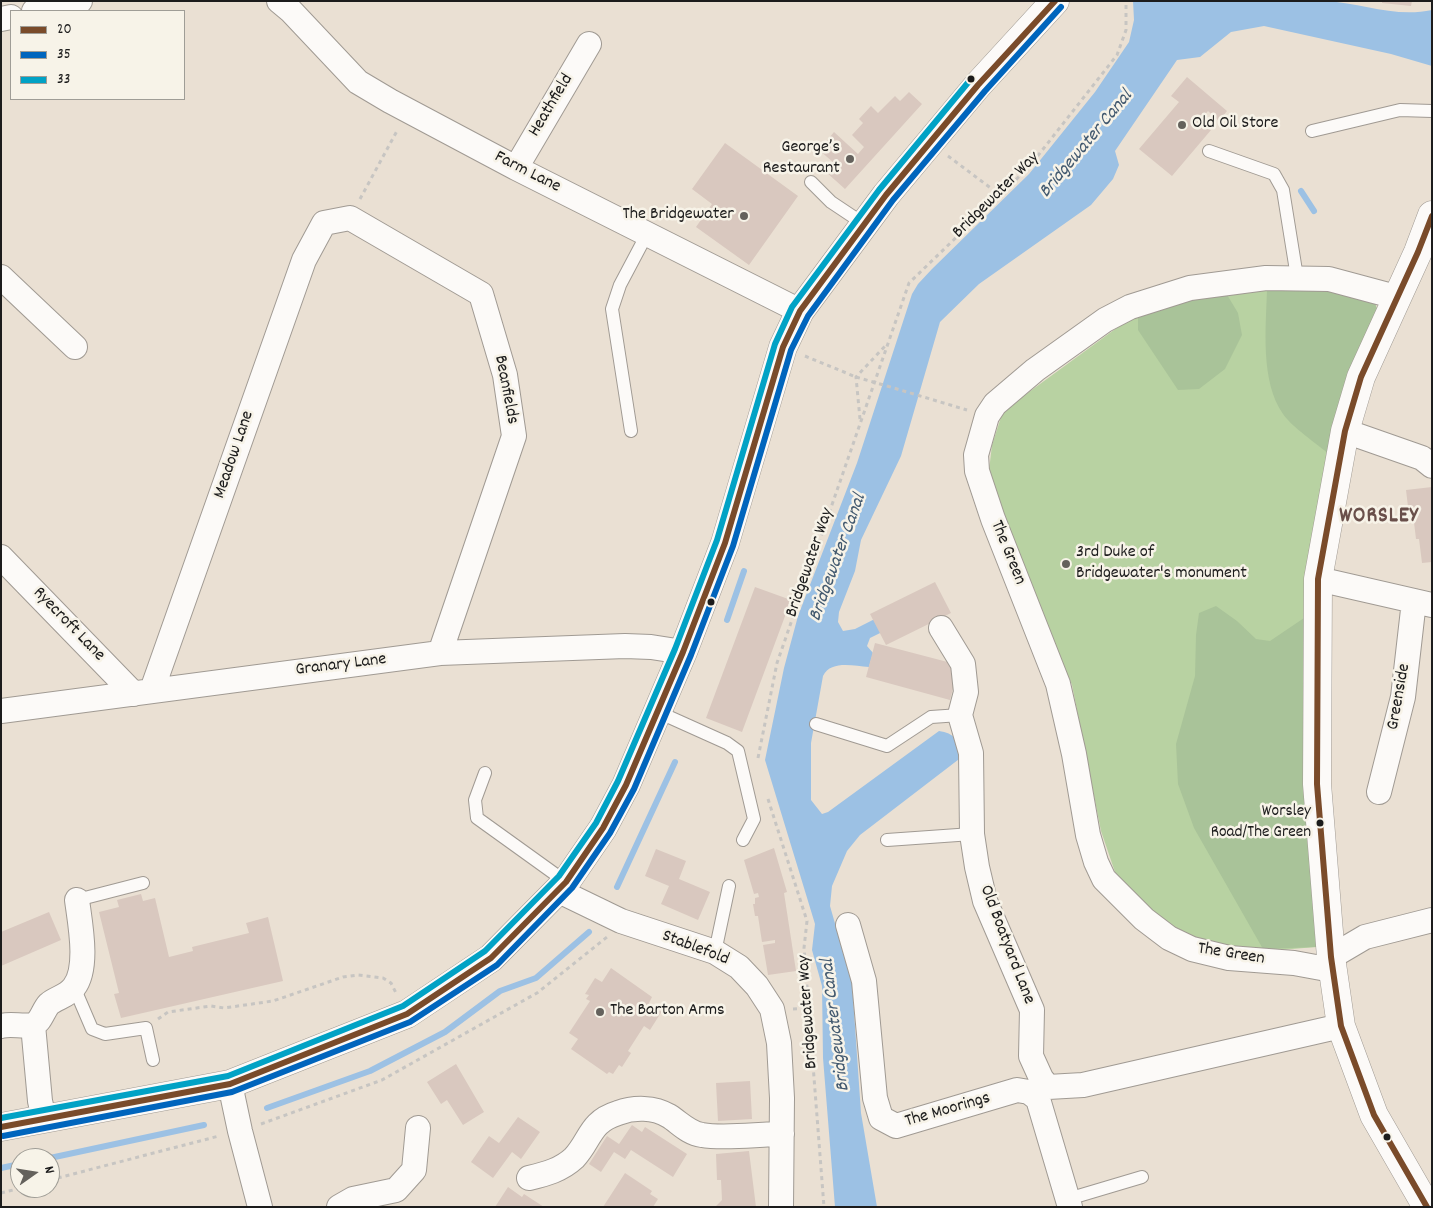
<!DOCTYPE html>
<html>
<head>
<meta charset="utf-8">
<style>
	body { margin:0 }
	#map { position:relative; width:1433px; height:1208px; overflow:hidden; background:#eae0d3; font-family:Dekko,sans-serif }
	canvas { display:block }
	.frame { position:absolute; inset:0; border:2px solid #1c1c1c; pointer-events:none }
	.legend { position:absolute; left:10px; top:10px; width:175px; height:90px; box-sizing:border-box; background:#f7f3e8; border:1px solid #9f9d96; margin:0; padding:6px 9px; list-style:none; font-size:15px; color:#1c1c1c }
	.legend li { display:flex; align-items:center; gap:10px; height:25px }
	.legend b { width:25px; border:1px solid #9f9d96 }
	.north { position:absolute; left:10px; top:1148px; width:50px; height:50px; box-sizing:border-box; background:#f7f3e8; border:1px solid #9f9d96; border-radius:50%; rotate:77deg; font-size:14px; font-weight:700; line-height:20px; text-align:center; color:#1c1c1c }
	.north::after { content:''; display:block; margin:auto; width:18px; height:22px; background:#64615c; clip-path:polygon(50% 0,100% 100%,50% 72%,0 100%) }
</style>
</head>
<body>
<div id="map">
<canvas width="1433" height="1208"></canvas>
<div class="frame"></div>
<ul class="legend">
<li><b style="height:6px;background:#7a4b2a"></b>20</li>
<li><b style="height:6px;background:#0065bd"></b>35</li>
<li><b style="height:6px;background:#01a2c5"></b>33</li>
</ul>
<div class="north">N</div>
</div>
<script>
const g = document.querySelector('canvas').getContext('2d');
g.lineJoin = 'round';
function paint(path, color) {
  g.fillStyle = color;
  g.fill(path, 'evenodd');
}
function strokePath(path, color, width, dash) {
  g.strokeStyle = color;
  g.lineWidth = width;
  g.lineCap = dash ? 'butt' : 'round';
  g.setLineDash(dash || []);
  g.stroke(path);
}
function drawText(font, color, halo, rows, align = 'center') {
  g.font = font + ' Dekko,sans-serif';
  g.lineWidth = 5;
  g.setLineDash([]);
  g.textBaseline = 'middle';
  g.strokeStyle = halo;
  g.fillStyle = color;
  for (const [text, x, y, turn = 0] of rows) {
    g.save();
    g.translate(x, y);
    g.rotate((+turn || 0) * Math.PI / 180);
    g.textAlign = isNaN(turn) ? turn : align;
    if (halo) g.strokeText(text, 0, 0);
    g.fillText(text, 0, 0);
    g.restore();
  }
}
paint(new Path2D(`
	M1267 289 1335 425 1314 897 1316 947 1280 950 1241 948 1202 941 1162 920 1135 899 1116 875 1101 831 1072 685 1030 589 988 479 992 445 1003 411 1118 327 1146 311 1183 299Z`), '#b8d2a2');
paint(new Path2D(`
	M1315 287 1375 303 1378 311 1330 455C1316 443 1293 428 1283 414 1260 381 1266 327 1267 289Z
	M1226 293 1238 313 1242 335 1225 369 1199 389 1178 390 1138 330V315L1183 299Z
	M1216 606 1237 621 1256 639 1270 641 1307 616 1316 947 1263 949 1194 828 1178 784 1176 744 1195 676 1196 635 1199 613Z`), '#a9c399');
paint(new Path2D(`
	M1133 1C1197 1 1263 0 1326 1 1362 3 1395 18 1432 10V66L1391 54 1264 26 1231 32 1200 57 1177 60 1115 151 1119 165 1113 179 1091 205 979 284 940 322 901 456 861 540 855 571 839 612 838 622 843 631 855 629 936 588 943 602 870 638 867 646 873 653 869 667C853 666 831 660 823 676L811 743V800L822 814 828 812 939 731C954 733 959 741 967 753L860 835 847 851 832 886 830 906 852 983 861 1113 877 1207H835L823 1058 822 986 812 950 815 924 765 760 784 668 798 616 857 463 912 294 918 284 932 269 1029 174 1095 92 1129 42 1134 20Z`), '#9cc1e4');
strokePath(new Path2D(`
	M1301 191 1314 211
	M727 620 744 571
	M617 887 675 762
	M267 1108 370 1071 445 1032 500 991 536 978 589 932
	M50 1158 204 1125
	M1 1168 20 1164`), '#9cc1e4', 6);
paint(new Path2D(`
	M1382 1H1412L1411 6 1382 3Z
	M1187 77 1227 111 1219 121 1208 111 1200 120 1211 130 1172 176 1139 149 1179 102 1171 96Z
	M909 92 922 104 845 189 826 172 834 163 819 150 834 132 858 154 864 147 852 135 863 123 859 119 871 106 878 113 895 96 900 101Z
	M725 143 798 196 749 265 696 227 712 204 692 189Z
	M1432 487V562L1422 563 1419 539H1416L1413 514 1409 515 1406 490Z
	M935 582 951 613 886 645 870 614Z
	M755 587 791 600 742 732 706 718Z
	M875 643 959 665 950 700 866 677Z
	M774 848 787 892 784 893 796 971 768 975 763 945 775 943V940L762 942 758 916H755L753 904H755V898L759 897 758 893 754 894 744 860Z
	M656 849 686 861 679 879 710 892 698 920 661 904 669 886 645 876Z
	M141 894 143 901 155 898 169 957 193 951 192 947 249 933 246 923 268 917 283 981 121 1018 114 994 119 993 99 912 119 907 117 900Z
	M49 912 61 940 1 966V932Z
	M611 968 652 997 649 1003 662 1011 650 1030 644 1026 628 1051 631 1053 622 1067 619 1065 613 1074 609 1072 607 1074 571 1049 578 1039 569 1033 590 1001 586 999 589 995 585 994 595 978 602 982Z
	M456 1064 484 1112 463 1125 447 1100 441 1104 427 1082Z
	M750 1081 752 1119 718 1121 716 1083Z
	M518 1117 540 1132 521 1159 512 1152 493 1178 471 1162 489 1136 499 1143Z
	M632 1125 642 1132 645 1127 687 1154 673 1177 631 1150 625 1159 614 1152 601 1172 589 1164 607 1136 619 1144Z
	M749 1151 756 1207H715L722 1200 721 1180H717L716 1154Z
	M625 1173 652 1191 650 1194 658 1199 653 1207H603Z
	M508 1187 522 1197 524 1194 544 1207H495Z`), '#d9c8bf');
const service = new Path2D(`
	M1312 131 1400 110 1432 111
	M1209 151 1274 174 1283 190 1297 277
	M811 182 831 202 864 224
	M631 431 612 309 620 285 647 234
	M658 712 727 743 738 751 754 819 743 840
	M816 724 887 746 931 717 960 715
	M485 773 475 800 477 818 566 882
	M887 840 972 834
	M77 900 143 883
	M715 952 729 886
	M74 987 92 1029 105 1034 146 1028 153 1060
	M1068 1199 1142 1177`);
const minor = new Path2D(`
	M279 1 291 11 358 82 390 101 516 168 800 311
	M34 11 80 1
	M1 19 11 17
	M516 168 589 44
	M1 277 75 347
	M1345 431 1422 458 1432 466
	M1 557 134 694
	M1318 579 1432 605
	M941 628 963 664 966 692 960 715 971 753 972 834 977 867 985 901 1032 1010 1031 1056 1041 1078 1048 1087 1083 1085 1341 1026
	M152 690 304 260 324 223 350 218 481 294 505 375 514 436 440 653
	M1 711 440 653 625 646 651 647 683 652
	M1379 792 1403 697 1414 601
	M557 890 621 921 715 952 739 967 757 986 772 1009 779 1043 782 1098 781 1207
	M848 925 864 981 875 1098 881 1118 896 1126 1017 1090 1029 1092 1038 1099 1070 1207
	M1331 957 1365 937 1432 920
	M1332 970 1294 963 1229 958 1192 949 1169 938 1144 919 1104 879 1096 862 1088 835 1074 754 1058 684 993 519 977 471 976 455 987 416 995 404 1035 370 1105 320 1130 307 1190 288 1266 278 1329 279 1396 297
	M33 1025 40 1101 44 1118
	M1 1026C11 1023 22 1027 32 1025 41 1023 43 1010 49 1004 56 998 68 996 74 987 89 968 80 923 77 900
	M230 1084 240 1131 260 1207
	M529 1178C546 1174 561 1170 574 1158 591 1140 589 1122 618 1113 634 1107 654 1107 669 1116 680 1123 688 1133 702 1135 725 1139 758 1134 782 1134
	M339 1207 353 1199 396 1190 414 1170 418 1128`);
const secondary = new Path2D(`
	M1 1127 230 1084 407 1014 491 958 566 882 603 828 626 785 683 652 725 543 783 347 800 311 886 195 978 85 1055 1`);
const primary = new Path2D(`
	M1427 1207 1374 1115 1341 1026 1331 957 1317 784 1318 579 1345 431 1361 377 1418 252 1432 215`);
strokePath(service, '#a09a93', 14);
strokePath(minor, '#a09a93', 26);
strokePath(secondary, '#a09a93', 29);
strokePath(primary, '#a09a93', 29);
strokePath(new Path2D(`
	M948 156 1000 195
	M360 199 398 129
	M805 356 856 377
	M887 386 967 410
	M860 419 856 377 886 345
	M758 758 777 663 909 283 1029 167 1117 55 1126 30V1
	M768 799 807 921 804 948 824 1207
	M793 1009 810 1008
	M158 1019 168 1012 211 1006 224 1008 273 1001 343 977 358 975 383 978 391 983 396 993
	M261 1124 382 1080 537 993 607 937
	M50 1180 219 1136
	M1 1193 21 1188`), '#c7c5c2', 3, [4, 4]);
strokePath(service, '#fcfaf8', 12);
strokePath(minor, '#fcfaf8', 24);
strokePath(secondary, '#fcfaf8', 28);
strokePath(primary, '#fcfaf8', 28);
strokePath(new Path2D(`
	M856 377 887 386`), '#c7c5c2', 3, [4, 4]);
strokePath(new Path2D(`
	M1 1127 230 1084 407 1014 491 958 566 882 603 828 626 785 683 652 725 543 783 347 800 311 886 195 978 85 1055 1
	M1427 1207 1374 1115 1341 1026 1331 957 1317 784 1318 579 1345 431 1361 377 1418 252 1432 216`), '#7a4b2a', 6);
strokePath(new Path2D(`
	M3 1136 232 1092 410 1022 497 965 572 888 610 833 634 789 691 655 733 546 791 350 808 316 893 200 985 91 1061 7`), '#0065bd', 6);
strokePath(new Path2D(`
	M1 1118 228 1076 403 1006 485 951 559 876 596 823 618 781 675 649 717 540 775 344 792 307 879 190 971 79`), '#01a2c5', 6);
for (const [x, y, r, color] of [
	[971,79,4.5,"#1c1c1c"],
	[1182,125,5,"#64615c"],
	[850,159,5,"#64615c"],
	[744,216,5,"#64615c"],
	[1066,564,5,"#64615c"],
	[711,602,4.5,"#1c1c1c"],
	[1320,823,4.5,"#1c1c1c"],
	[600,1012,5,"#64615c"],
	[1387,1137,4.5,"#1c1c1c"]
]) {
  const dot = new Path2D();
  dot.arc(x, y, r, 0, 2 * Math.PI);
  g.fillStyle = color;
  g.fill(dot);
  strokePath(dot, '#f7f3e8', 2);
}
drawText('17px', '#1c1c1c', '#f7f3e8', [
	["Worsley",1311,813],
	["Road/The Green",1311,834]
], 'right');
drawText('18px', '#1c1c1c', '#f7f3e8', [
	["Heathfield",552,106,-59],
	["Farm Lane",527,173,27],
	["Bridgewater Way",997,196,-45],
	["Beanfields",505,390,79],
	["Meadow Lane",235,455,-71],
	["The Green",1007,553,68],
	["Bridgewater Way",811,563,-71],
	["Ryecroft Lane",68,625,46],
	["Granary Lane",341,666,-7],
	["Greenside",1400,697,-80],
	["Old Boatyard Lane",1006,945,69],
	["Stablefold",695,949,21],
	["The Green",1231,955,9],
	["Bridgewater Way",809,1012,-94],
	["The Moorings",948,1111,-16]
]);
drawText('18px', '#1c1c1c', '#f7f3e8', [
	["Old Oil Store",1192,125],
	["George’s",840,149,"right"],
	["Restaurant",840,170,"right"],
	["The Bridgewater",734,216,"right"],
	["3rd Duke of",1076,554],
	["Bridgewater's monument",1076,575],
	["The Barton Arms",610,1012]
], 'left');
drawText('italic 19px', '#42596f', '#f7f3e8', [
	["Bridgewater Canal",1087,145,-50],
	["Bridgewater Canal",839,558,-70],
	["Bridgewater Canal",837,1025,-97]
]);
g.letterSpacing = '1px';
drawText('bold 22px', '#694f4a', '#f7f3e8', [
	["WORSLEY",1379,518]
]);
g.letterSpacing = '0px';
</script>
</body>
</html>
